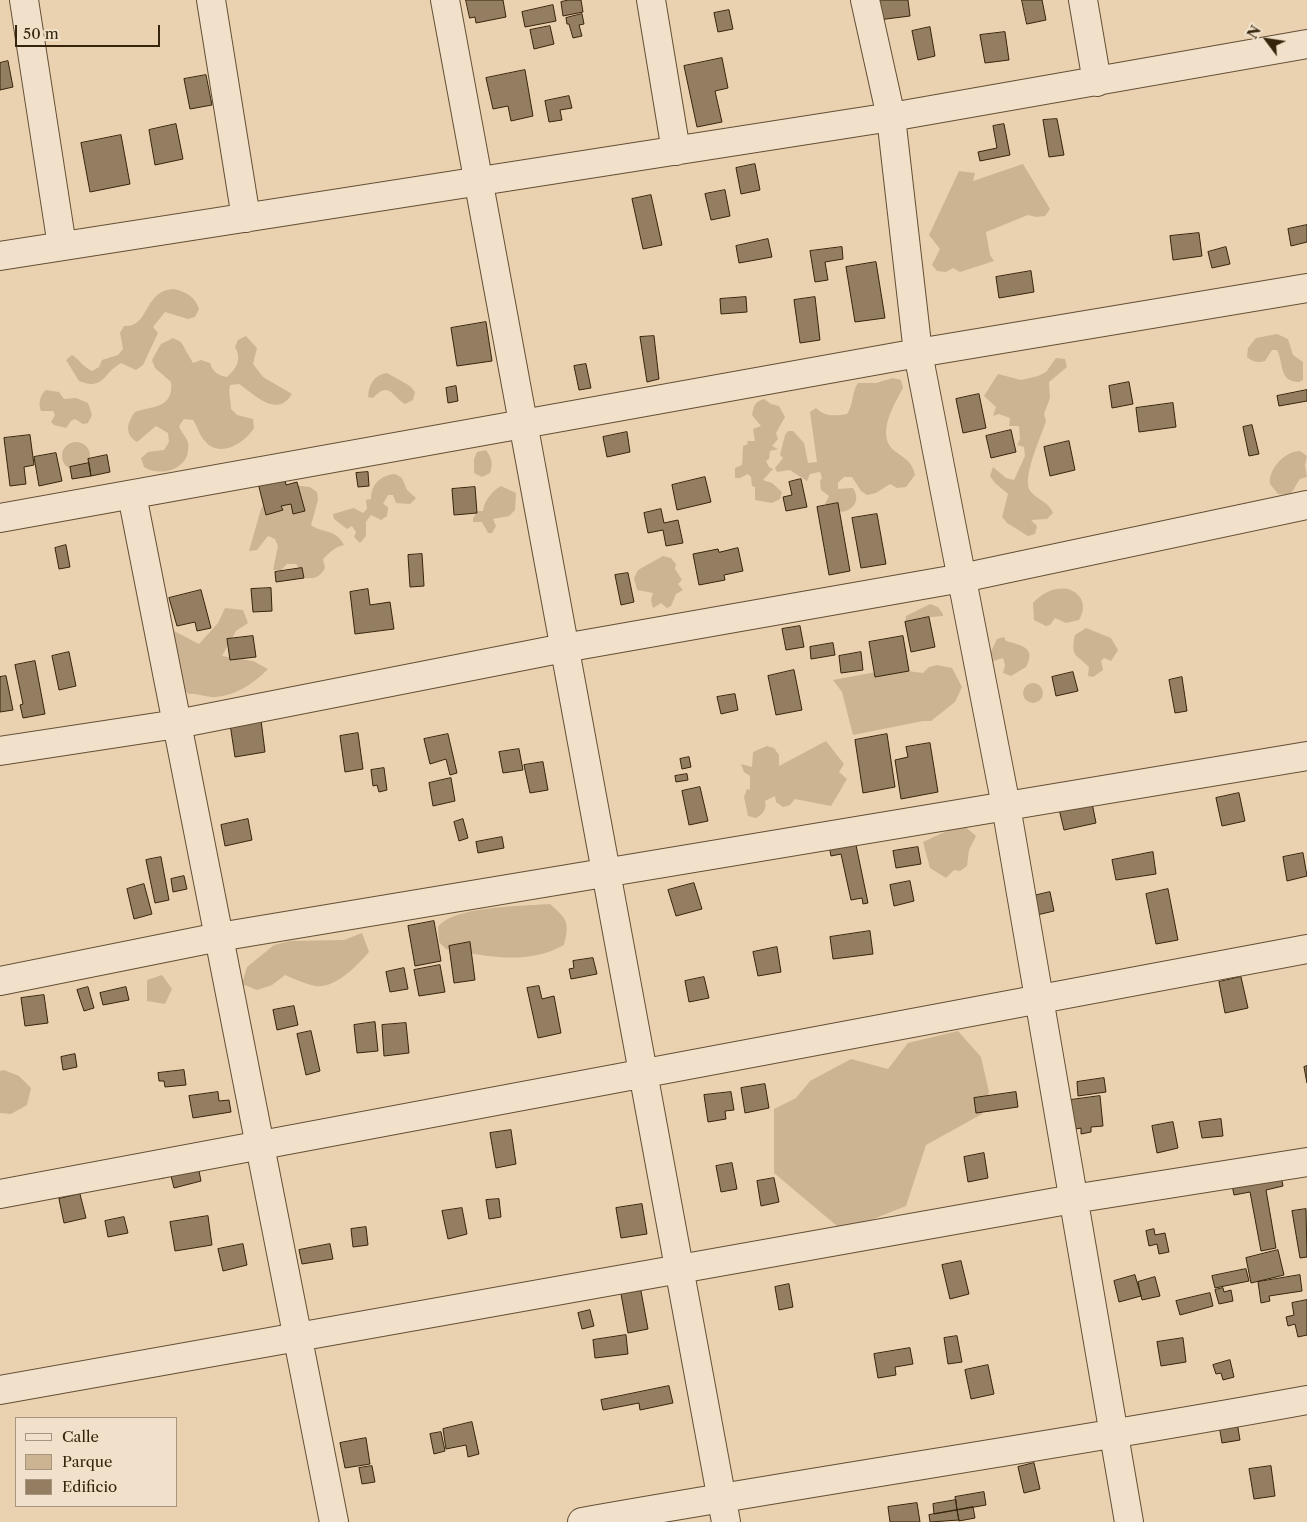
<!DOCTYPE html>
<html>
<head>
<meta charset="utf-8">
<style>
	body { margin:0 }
	#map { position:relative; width:1307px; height:1522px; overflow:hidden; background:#ead1af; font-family:"Libre Caslon Text",serif }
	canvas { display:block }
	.legend { position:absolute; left:15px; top:1417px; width:162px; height:90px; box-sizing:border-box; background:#f1e1cb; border:1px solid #a7957f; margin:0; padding:6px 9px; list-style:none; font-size:15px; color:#37240c }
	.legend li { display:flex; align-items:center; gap:10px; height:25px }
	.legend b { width:25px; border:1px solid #a7957f }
	.north { position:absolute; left:1242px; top:15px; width:50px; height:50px; -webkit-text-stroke:4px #f1e1cb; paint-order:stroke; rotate:301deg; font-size:14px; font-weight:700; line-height:20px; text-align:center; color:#37240c }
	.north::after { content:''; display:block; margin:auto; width:18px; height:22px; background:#37240c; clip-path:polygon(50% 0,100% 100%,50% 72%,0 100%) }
	.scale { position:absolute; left:15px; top:25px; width:145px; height:22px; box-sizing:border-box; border:2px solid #37240c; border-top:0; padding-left:6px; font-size:15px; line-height:18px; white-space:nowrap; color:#37240c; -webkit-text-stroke:4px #f1e1cb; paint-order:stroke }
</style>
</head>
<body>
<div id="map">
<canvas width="1307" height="1522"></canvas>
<ul class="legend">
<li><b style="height:6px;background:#f1e1cb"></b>Calle</li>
<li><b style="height:14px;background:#ccb493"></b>Parque</li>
<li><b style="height:14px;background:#947e61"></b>Edificio</li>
</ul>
<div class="north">N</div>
<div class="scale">50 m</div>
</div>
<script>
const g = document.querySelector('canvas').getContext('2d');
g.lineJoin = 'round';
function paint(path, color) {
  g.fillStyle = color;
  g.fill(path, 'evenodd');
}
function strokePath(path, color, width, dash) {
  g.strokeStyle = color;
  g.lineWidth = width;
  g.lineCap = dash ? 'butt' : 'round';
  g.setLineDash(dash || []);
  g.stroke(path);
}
paint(new Path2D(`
	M1023 164 1050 209 1045 216 1036 217 1028 215 986 232 990 255 994 261 960 272 953 268 946 272 937 271 932 265 940 249 929 235 959 171 975 173 973 181Z
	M174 289C187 292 195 297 199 309L195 317 188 319 165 312 153 327 158 333 143 365 136 370 121 363C103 373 104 391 79 381L66 360 72 355C80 360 83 367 92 371L99 367 102 360 118 355 123 349 120 333 124 326C150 328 143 290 174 289Z
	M1277 334 1288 339 1293 355 1303 362V380L1299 382C1278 382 1284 362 1277 350H1272L1265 361C1257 363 1253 362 1247 357L1248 348 1256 338Z
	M246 336 257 348 253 364 263 377 292 394C277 419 254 394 239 384L230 385C228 394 231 400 231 409L237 415 253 419 254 428C245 443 219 459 205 441 199 435 198 427 193 420L184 419 179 426C181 432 187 438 188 443 192 469 161 478 144 467L141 458 148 452 164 450 169 442 168 433 156 426 137 442C124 434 127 423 135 412 151 406 174 409 171 382L155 368 152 360 161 344 173 338 181 342 193 363 201 360 210 363C213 372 217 375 227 377 237 368 242 359 235 347L238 340Z
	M1056 358 1065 359 1067 367 1049 382 1050 398 1044 414 1046 421C1042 435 1020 480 1031 492 1039 501 1048 501 1053 513L1047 519 1031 520 1037 526 1035 534 1028 536 1007 523 1002 517 1008 494 995 483 990 476 993 467 1006 478 1014 480 1025 456 1024 447 1017 445 1020 439 1019 426H1009L1010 418 999 414 993 416 996 407 984 396 998 374 1021 380 1038 376 1046 372Z
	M387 373 410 386 415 392 413 400 405 404C392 397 390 380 373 398L368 397C369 384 374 375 387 373Z
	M893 378 901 380 903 388C894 405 874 437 896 452 906 459 912 462 915 475L906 487 897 488 890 484 876 493 867 495 861 491 852 477H844L838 483V489L853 488C866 508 837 521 825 504L829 496 821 490 820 481 822 478 820 472 810 474 807 481 790 470 777 472 775 468 783 458 780 455 785 435 788 431H793L804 443 808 463 817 462 810 412 816 408C825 417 835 416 847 414 854 404 851 393 858 383H876Z
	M46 390 59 392 64 399 76 398 88 403 92 415 88 423 83 424 75 419 71 421 66 428 54 425 51 422 55 415 53 411H41C38 403 40 395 46 390Z
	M764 399 771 404 779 406 785 417 776 433 778 439 772 446 778 449 770 451 769 459 766 461 769 467 773 469 763 480 772 483 782 492 780 499 772 503 755 500V487L752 486 751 477 748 474 740 478H735V468L742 465 743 446 748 444 747 441H755L753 429 761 426 752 415C754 406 754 402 764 399Z
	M62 456a14 14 0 1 1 28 0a14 14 0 1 1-28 0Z
	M486 450C492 458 493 464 490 473L482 477 474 473V459L477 452Z
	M1300 451 1307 456 1305 465 1307 477 1300 479C1292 489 1296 496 1278 494L1270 484C1268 469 1285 451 1300 451Z
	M395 474 402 478 407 490 416 498 410 504 396 503 393 495H388L383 504 388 507 387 516 381 520 371 515 366 522V536L360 543 354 537 356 532 352 526 347 529 334 519 333 514 354 508 363 513 367 509 366 500 371 499C371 484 381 475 395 474Z
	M285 484 310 487 317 492 318 500 311 525C323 534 335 528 344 545 335 547 330 552 323 559L325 568C320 577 315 579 305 578L296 564H287L281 570H273L278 546 275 539 268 536 257 550 249 551 261 509 271 493Z
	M501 486 516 493 515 510 509 516 493 519 496 526 492 533H488L482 522H473V518L478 511H483C484 501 492 491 501 486Z
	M663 556 671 558 676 564 675 569 682 580 678 584 683 590 676 594 671 606 667 608 661 603 653 608 651 600 653 593 637 590 634 578 638 570Z
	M1068 589C1083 594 1087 607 1079 620L1066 623 1055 618 1050 625 1046 626 1034 620 1033 603C1043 593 1053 587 1068 589Z
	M930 604 938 607 943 614V616L919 618 909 625 905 624 906 616Z
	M225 608 243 610 248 623 236 631 222 656 253 661 268 669C254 683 237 695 216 697 207 698 198 693 189 694L176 683V675L180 667 171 651 174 631 199 644 218 623Z
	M1086 628 1111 638 1118 650 1111 661 1104 658 1101 661 1103 670 1093 677 1088 676 1089 667C1076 654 1070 657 1075 635Z
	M1004 637 1006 641C1020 645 1037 647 1026 667L1011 676 1003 673 1005 665 1003 658 990 662 988 658 997 639Z
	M937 665 952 668 962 687 955 702 931 721H923L853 735 842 692 833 680 892 669 923 673 929 667Z
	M1023 693a10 10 0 1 1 20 0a10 10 0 1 1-20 0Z
	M826 741 844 764 839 772 847 779 831 806 795 799 790 805 783 807 776 802 775 796 765 801C767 809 763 814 756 818L748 816 744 797 747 789 750 790V776L744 772 741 764 752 767 753 752 767 746 774 748 779 755V766Z
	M962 824 976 836 969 850 967 866 960 871 954 870 946 878 930 868 923 842Z
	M550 904C567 919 570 922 564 945 526 966 487 956 446 949L439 942 438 927C453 906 524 906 550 904Z
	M362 933 369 952C357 966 335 989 315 986 305 984 295 979 285 975L272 985 257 990 242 984 247 967 274 945 290 941 344 940Z
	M162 975 172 989 165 1004 147 1001V980Z
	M958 1031 981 1057 989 1092 982 1114 926 1145 906 1206 843 1231 774 1173V1109L796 1098 810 1081 851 1059 888 1069 908 1043Z
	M4 1070 19 1076 31 1088 27 1105 11 1114 0 1113V1071Z`), '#ccb493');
const building = new Path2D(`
	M466 0H503L506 17 476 23 475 17 470 18Z
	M569 0H581L583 12 563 16 561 2Z
	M874 0H908L910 16 878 20Z
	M1022 0H1042L1046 20 1027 24Z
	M553 5 556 21 525 27 522 12Z
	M729 10 733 29 718 32 714 13Z
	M582 14 584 24 579 25 582 36 573 38 569 24H567L566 18Z
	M550 26 554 44 534 49 530 30Z
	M930 27 935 56 918 60 912 31Z
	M1005 32 1009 60 985 63 980 35Z
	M722 58 728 88 715 91 722 122 697 127 684 66Z
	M8 61 13 87 0 90V63Z
	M525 70 533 116 511 121 508 106 493 109 486 78Z
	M206 75 212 105 190 109 184 79Z
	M569 96 572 108 560 110 562 120 549 122 545 101Z
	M1057 119 1064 155 1049 157 1043 120Z
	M176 124 183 159 155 165 149 130Z
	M1004 124 1010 155 980 161 978 152 997 148 993 126Z
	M121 135 130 184 90 192 81 143Z
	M755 164 760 190 741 194 736 168Z
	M725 190 730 216 711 220 705 194Z
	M651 195 662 245 643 249 632 199Z
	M1307 225V242L1291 246 1288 229Z
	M1199 233 1202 256 1173 260 1170 236Z
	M768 239 772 257 739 263 736 246Z
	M842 247 843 259 825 262 828 280 815 282 810 251Z
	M1226 247 1230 264 1212 268 1208 252Z
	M876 262 885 318 855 322 846 267Z
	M1031 271 1034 292 999 298 996 277Z
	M746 297 747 312 721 314 720 299Z
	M815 297 820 340 800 343 794 300Z
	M486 322 492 361 457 366 451 328Z
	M654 336 659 379 647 382 640 337Z
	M586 364 591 388 579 390 574 366Z
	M1129 382 1133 404 1112 408 1109 386Z
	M456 386 458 401 448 403 446 388Z
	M1307 390V401L1279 406 1277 396Z
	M979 394 986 428 963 433 956 399Z
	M1173 403 1176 427 1139 432 1136 408Z
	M1252 425 1259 454 1249 456 1243 427Z
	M1011 430 1016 452 991 458 986 436Z
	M627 432 630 452 607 457 603 437Z
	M30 435 34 465 24 467 26 484 10 486 4 438Z
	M1069 441 1075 470 1050 476 1044 447Z
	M56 453 62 481 39 486 34 457Z
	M107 455 110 472 91 476 88 459Z
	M89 463 91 476 72 479 70 467Z
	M368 472 369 486 358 487 356 473Z
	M284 475 286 485 297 482 305 511 293 514 291 504 281 506 283 510 266 515 257 479Z
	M705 477 711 502 677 510 672 485Z
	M801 479 807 507 786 511 783 497 792 495 789 482Z
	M475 487 477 513 454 515 452 489Z
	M838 503 850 571 829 575 817 507Z
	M661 509 664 523 678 520 683 543 666 546 663 530 648 533 644 513Z
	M877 514 886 564 861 568 852 518Z
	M66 545 70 567 59 569 55 548Z
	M738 548 743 571 724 575 725 580 699 585 693 554 718 549 719 552Z
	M422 554 424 586 410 587 408 555Z
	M302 568 304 578 276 582 275 572Z
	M628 573 634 602 621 605 615 575Z
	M271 588 272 611 253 612 251 589Z
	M368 589 370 605 390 602 394 629 355 634 350 592Z
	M201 590 211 628 197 631 195 622 177 626 169 598Z
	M929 617 935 647 911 652 905 622Z
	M800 626 804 647 786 650 782 629Z
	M253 636 256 657 230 660 227 639Z
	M903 636 909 671 875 677 869 642Z
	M833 643 835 655 811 659 810 647Z
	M69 652 76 686 59 690 52 656Z
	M861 652 863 670 841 673 839 656Z
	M35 661 45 714 23 718 20 705 23 704 15 665Z
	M794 670 802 710 776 715 768 676Z
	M1073 672 1078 691 1056 696 1052 677Z
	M6 676 13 710 0 712V677Z
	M1182 677 1187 711 1175 713 1169 680Z
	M735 694 738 710 721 714 717 697Z
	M261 720 265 752 235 757 230 724Z
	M358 733 363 769 345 772 340 736Z
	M448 734 457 773 450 775 446 759 430 764 424 739Z
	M887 734 895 787 863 793 855 740Z
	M930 743 938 792 901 799 895 760 908 757 906 747Z
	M519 749 523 770 503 773 499 752Z
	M689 757 691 767 682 769 680 759Z
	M543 762 548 790 530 793 524 765Z
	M384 768 387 790 379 792 377 785 373 786 371 770Z
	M687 774 688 780 676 782 675 776Z
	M451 778 455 801 433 806 429 783Z
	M700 787 708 821 689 825 682 791Z
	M1239 793 1245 821 1222 826 1216 798Z
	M1091 798 1096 823 1064 830 1058 805Z
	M248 819 252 840 225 846 221 825Z
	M463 819 468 838 459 841 454 822Z
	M502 837 504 848 478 853 476 842Z
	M855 840 868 903 863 904 862 898 851 900 841 854 831 856 829 846Z
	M918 847 921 864 896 868 893 851Z
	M1153 852 1156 874 1116 880 1112 860Z
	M1303 853 1307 876 1287 881 1283 857Z
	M161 857 169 900 155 903 146 860Z
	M184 876 187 889 173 892 171 879Z
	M910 881 914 901 894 906 890 885Z
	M694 883 702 909 676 916 668 890Z
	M144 884 152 914 134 919 127 889Z
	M1168 889 1178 940 1156 944 1146 894Z
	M1050 892 1054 911 1037 915 1033 896Z
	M434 921 441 961 415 966 408 926Z
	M870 931 873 954 833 959 830 937Z
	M470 942 475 980 454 983 449 946Z
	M777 947 781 972 758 976 753 952Z
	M593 958 597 974 571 979 569 969 574 968 573 961Z
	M440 965 445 992 419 996 414 970Z
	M404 968 408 989 390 992 386 972Z
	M704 977 709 998 689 1002 685 981Z
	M1241 977 1248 1008 1225 1013 1219 982Z
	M539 986 542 999 554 996 561 1033 538 1038 527 988Z
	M88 987 94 1008 84 1011 77 990Z
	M126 987 129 1000 103 1005 100 993Z
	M44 995 48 1023 25 1026 21 998Z
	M294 1006 298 1025 277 1030 273 1010Z
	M375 1022 378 1051 357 1053 354 1025Z
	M406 1023 409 1053 384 1056 382 1025Z
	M311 1031 320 1071 306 1075 297 1034Z
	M75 1054 77 1067 63 1070 61 1057Z
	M1307 1066V1083L1304 1067Z
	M184 1070 186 1085 165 1087 164 1081H159L158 1073Z
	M1104 1078 1106 1092 1078 1096 1077 1082Z
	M765 1084 769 1108 745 1113 741 1088Z
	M218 1092 219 1101 229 1100 231 1112 193 1118 189 1096Z
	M731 1092 734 1110 725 1111 726 1119 708 1122 704 1095Z
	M1016 1092 1018 1107 976 1113 974 1098Z
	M1100 1096 1103 1126 1091 1127V1132L1081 1134V1128L1076 1129 1075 1124 1066 1125 1063 1101Z
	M1221 1119 1223 1136 1202 1138 1199 1122Z
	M1173 1122 1178 1148 1157 1153 1152 1126Z
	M511 1130 516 1164 496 1168 490 1133Z
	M984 1153 988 1178 968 1182 964 1157Z
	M197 1161 201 1181 174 1188 171 1176 159 1179 157 1170Z
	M732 1163 737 1189 721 1192 716 1166Z
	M1281 1176 1283 1186 1266 1190 1276 1248 1261 1251 1250 1192 1234 1195 1232 1185Z
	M774 1178 779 1202 761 1206 757 1181Z
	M80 1194 86 1218 64 1223 59 1199Z
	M499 1199 501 1217 489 1219 486 1200Z
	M642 1204 647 1234 621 1238 616 1208Z
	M462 1208 467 1234 448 1239 442 1211Z
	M1306 1209 1307 1257 1300 1258 1292 1211Z
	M208 1216 212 1245 175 1251 170 1222Z
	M124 1217 128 1233 108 1237 105 1221Z
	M366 1227 368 1245 353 1247 351 1229Z
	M1154 1229 1155 1235 1165 1233 1169 1252 1159 1254 1157 1244 1149 1246 1146 1231Z
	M243 1244 247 1265 223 1271 218 1249Z
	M330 1244 333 1259 302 1264 299 1250Z
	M1278 1250 1284 1275 1251 1283 1246 1258Z
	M961 1261 969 1294 950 1299 942 1265Z
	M1246 1269 1249 1281 1215 1288 1212 1276Z
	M1135 1275 1141 1296 1119 1302 1114 1281Z
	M1300 1275 1302 1291 1269 1296 1270 1301 1261 1303 1258 1282Z
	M1155 1277 1160 1296 1142 1300 1138 1282Z
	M789 1284 793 1307 779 1310 775 1287Z
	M1223 1288 1224 1292 1231 1290 1233 1301 1219 1304 1215 1290Z
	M641 1291 648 1329 628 1333 621 1294Z
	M1210 1293 1213 1306 1180 1315 1176 1301Z
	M1307 1300V1335L1298 1337 1295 1324 1288 1326 1286 1317 1294 1315 1292 1303Z
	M590 1310 594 1326 582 1329 578 1313Z
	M626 1335 628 1354 595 1358 593 1340Z
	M957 1336 962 1362 948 1364 944 1338Z
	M1183 1338 1186 1362 1161 1366 1157 1342Z
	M910 1348 913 1364 895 1367 896 1375 878 1378 874 1354Z
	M1230 1360 1234 1377 1223 1380 1221 1373 1216 1374 1213 1365Z
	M988 1365 994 1394 971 1399 965 1370Z
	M669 1386 673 1403 640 1410 639 1403 603 1410 601 1400Z
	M472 1422 479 1454 468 1457 466 1445 446 1449 443 1429Z
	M1237 1422 1240 1440 1222 1443 1219 1425Z
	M441 1432 445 1451 434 1454 430 1434Z
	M366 1438 370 1464 345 1468 340 1443Z
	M1034 1463 1040 1489 1024 1493 1018 1467Z
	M372 1466 375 1482 362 1484 359 1468Z
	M1271 1466 1275 1496 1254 1499 1249 1469Z
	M984 1492 986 1505 957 1510 955 1497Z
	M956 1500 957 1510 934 1514 933 1504Z
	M917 1503 920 1522H890L888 1507Z
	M973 1507 975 1518 959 1521 957 1510Z
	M957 1510 959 1520 930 1522 929 1515Z`);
paint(building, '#947e61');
strokePath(building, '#37240c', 1);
const minor = new Path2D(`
	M24 0 62 246
	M211 0 246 218
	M445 0 726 1522
	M651 0 676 151
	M865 0 891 117 918 353 1006 806 1129 1522
	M1083 0 1097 82
	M0 256 891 117 1307 44
	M132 495 334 1522
	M0 518 918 353 1307 288
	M0 751 177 724 564 648 962 578 1307 505
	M0 981 219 937 1307 756
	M0 1194 1307 949
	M0 1390 1073 1199 1307 1162
	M582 1522C824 1479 1066 1444 1307 1400`);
strokePath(minor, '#644f35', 30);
strokePath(minor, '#f1e1cb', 28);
</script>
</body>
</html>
